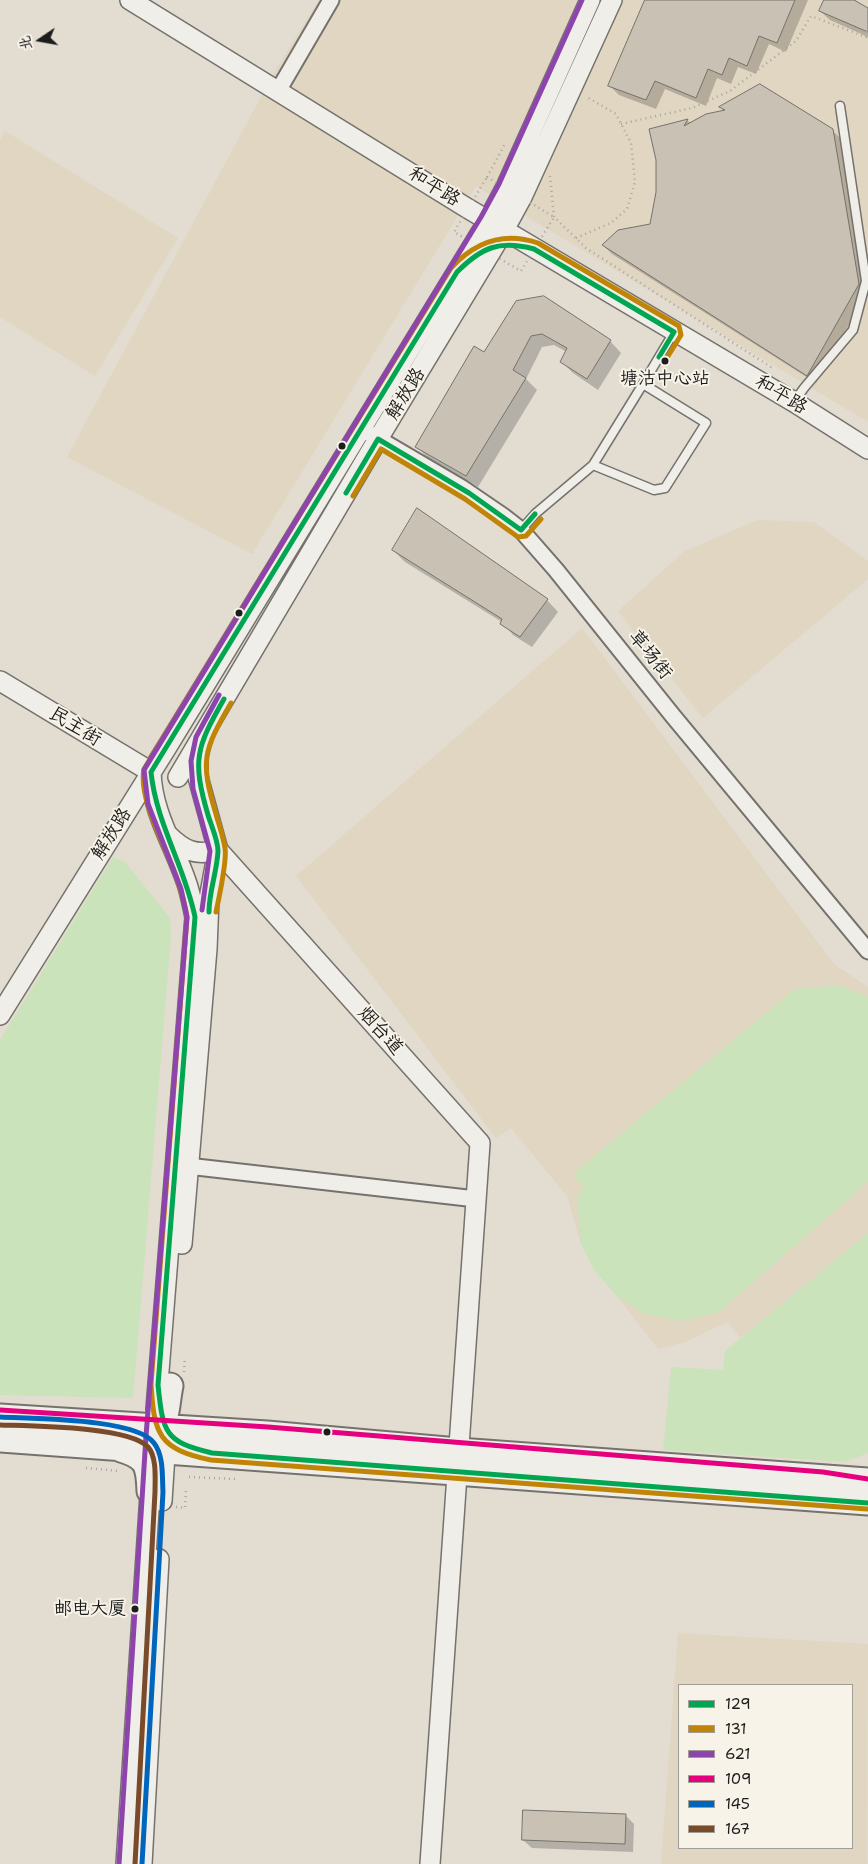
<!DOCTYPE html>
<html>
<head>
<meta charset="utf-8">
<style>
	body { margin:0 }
	#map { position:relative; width:868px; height:1864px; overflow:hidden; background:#e2dcd1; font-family:"Shantell Sans","LXGW WenKai TC",sans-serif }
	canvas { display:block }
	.legend { position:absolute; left:678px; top:1684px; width:175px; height:165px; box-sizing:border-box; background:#f7f3e8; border:1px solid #9f9d96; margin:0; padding:6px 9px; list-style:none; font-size:15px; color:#1c1c1c }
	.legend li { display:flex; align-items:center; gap:10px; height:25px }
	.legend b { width:25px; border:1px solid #9f9d96 }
	.north { position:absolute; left:15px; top:15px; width:50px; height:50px; -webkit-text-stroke:4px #f7f3e8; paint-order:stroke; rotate:258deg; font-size:14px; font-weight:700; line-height:20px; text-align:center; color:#1c1c1c }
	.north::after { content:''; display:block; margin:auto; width:18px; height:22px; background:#1c1c1c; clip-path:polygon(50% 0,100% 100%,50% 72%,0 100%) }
</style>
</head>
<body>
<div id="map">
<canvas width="868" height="1864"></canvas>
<ul class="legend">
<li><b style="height:6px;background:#00a651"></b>129</li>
<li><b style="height:6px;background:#c08407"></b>131</li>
<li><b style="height:6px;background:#8e44ad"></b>621</li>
<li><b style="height:6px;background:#e5007d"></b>109</li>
<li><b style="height:6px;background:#0065bd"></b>145</li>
<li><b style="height:6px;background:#7a4b2a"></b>167</li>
</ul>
<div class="north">北</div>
</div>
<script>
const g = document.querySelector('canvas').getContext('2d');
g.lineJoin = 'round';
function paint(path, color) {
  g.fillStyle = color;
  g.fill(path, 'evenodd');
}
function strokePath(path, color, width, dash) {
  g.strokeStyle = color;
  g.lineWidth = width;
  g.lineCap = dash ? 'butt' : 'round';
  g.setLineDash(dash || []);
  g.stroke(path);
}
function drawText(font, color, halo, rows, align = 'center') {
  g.font = font + ' "Shantell Sans","LXGW WenKai TC",sans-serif';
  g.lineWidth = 4;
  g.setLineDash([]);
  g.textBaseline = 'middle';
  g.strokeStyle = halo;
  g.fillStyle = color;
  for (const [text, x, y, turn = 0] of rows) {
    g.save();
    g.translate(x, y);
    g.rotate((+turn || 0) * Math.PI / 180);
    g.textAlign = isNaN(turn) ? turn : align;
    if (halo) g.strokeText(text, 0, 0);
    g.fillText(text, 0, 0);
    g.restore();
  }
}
paint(new Path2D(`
	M319 0H868V422L476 186 252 554 67 457 276 69Z
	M5 131 178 238 95 376 0 317V140Z
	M758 520 814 522 868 561V579L703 718 618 611 685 551Z
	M582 628 834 964 868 987V1233L740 1338 727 1322 685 1342 658 1349 616 1295 581 1244 567 1196 511 1128 496 1138 296 876Z
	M678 1633 868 1644 867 1864H661ZM679 1685H852V1848H679Z`), '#e1d6c1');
paint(new Path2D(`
	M113 857 125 862 170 918 171 937 133 1398 0 1395V1040Z
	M840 985 868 997V1182L719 1312 681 1321 642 1313 616 1295 594 1270 581 1244 577 1196 584 1188 573 1174 795 989Z
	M868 1233V1453L845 1462 663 1450 671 1367 723 1370 725 1351Z`), '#cbe3ba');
paint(new Path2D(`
	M646 0H808L786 52 769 44 756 74 738 67 731 84 717 78 706 106 665 89 656 109 619 95 609 85Z
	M825 0H855L868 9V37L830 20 820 11Z
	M721 107 832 130 841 139 867 293 816 383 612 254 603 245 651 225 658 192 657 160 687 120 691 124 724 111Z
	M517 302 610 341 621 353 598 390 573 373 561 361 567 352 554 345 542 347 526 379 537 390 478 487 428 458 417 447 484 354Z
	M393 550 547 600 558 612 532 647 513 635 502 622 405 562Z
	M626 1816 634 1824 633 1852 532 1848 523 1840Z`), '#0003');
const building = new Path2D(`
	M645 0H795L777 43 759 36 747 66 729 58 722 75 708 69 696 98 655 81 646 100 608 86Z
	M824 0H854L868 8V32L819 11Z
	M760 84 833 129 859 284 807 376 602 245 618 230 650 224 656 192V160L649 129 688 119 684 126 706 114 725 110 719 107Z
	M544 296 611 340 587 379 560 362 567 348 542 334 531 336 513 370 526 378 466 476 415 447 474 346 484 352 516 301Z
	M417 508 548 599 520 637 500 624 502 619 392 550Z
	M523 1810 626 1814 625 1844 522 1840Z`);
paint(building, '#c9c1b3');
strokePath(building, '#75726d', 1);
const service = new Path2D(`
	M643 384 674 332
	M794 402 804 388 853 330 866 281 840 106
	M521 530 535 514 593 465 654 490 665 488 706 423 643 384 593 465`);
const minor = new Path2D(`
	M278 91 331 0
	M370 434 462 488 503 516 521 530 556 570 673 716 868 951
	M179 1165 476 1199`);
const tertiary = new Path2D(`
	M130 0 467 208 794 402 868 449
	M0 681 151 772
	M203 735 198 756V777L218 850 480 1143 430 1864
	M151 772C152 814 176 848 188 887 191 897 193 907 195 917L156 1409
	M178 777 378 439 504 230 522 197 612 0
	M168 835C184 851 196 856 218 850
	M0 1015 167 747 488 221 506 187 590 0
	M182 1244 207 949 209 899 218 850
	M162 1501 166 1439
	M126 1864 151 1479
	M142 1864 159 1559`);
const primary = new Path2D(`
	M0 1417 267 1434 458 1451 868 1481
	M150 1438C168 1430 166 1403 170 1386
	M0 1439 868 1502
	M121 1449C147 1457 149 1464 150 1491`);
strokePath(service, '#75726d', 11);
strokePath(minor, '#75726d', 19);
strokePath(tertiary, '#75726d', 22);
strokePath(primary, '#75726d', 29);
strokePath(new Path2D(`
	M621 124 692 108 730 91 796 41 811 16 866 37 868 29
	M550 176 554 217 586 248 774 369
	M487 177 554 217 521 271 454 232Z
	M487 177 505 144
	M576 238 611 223 627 209 635 182 631 143 616 114 587 97
	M184 1372 185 1357
	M86 1468 120 1471
	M189 1477 235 1479
	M176 1507 185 1508 186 1489`), '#a6a5a1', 2.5, [1, 4]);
strokePath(service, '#f0eee9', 8);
strokePath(minor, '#f0eee9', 15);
strokePath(tertiary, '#f0eee9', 19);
strokePath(primary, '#f0eee9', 25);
strokePath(new Path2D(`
	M659 357 674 332 534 249C499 240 482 247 457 272L151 772C156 823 185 867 195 917L158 1385C163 1432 164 1442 212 1453L868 1503
	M346 493 378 439 469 493 521 530 535 514
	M209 912C209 891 217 872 218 851 218 840 211 825 208 815 192 760 196 748 224 699`), '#00a651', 5);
strokePath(new Path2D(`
	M665 361 681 335 679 326 538 243C503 231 475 242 451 268L144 769C138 799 166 847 176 876 181 890 185 903 187 917L151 1384C154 1435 159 1449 211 1460L867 1509
	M353 496 381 449 465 499 518 537 526 536 541 519
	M216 912C219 898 227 860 225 848 223 836 219 825 216 814 200 761 203 751 231 703`), '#c08407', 5);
strokePath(new Path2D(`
	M202 910 210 851 193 789 191 761 196 737 219 695
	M119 1864 146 1436 187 917 181 889 148 804 144 770 481 217 499 184 582 0`), '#8e44ad', 5);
strokePath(new Path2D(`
	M0 1410 268 1427 823 1472 868 1479`), '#e5007d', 5);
strokePath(new Path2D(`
	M0 1417C32 1419 136 1418 154 1443 164 1456 162 1477 163 1492L142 1864`), '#0065bd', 5);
strokePath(new Path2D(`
	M0 1425C29 1426 129 1426 148 1447 157 1457 155 1479 155 1492L135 1864`), '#7a4b2a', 5);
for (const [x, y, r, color] of [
	[665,361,4.5,"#1c1c1c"],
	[342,446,4.5,"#1c1c1c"],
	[239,613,4.5,"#1c1c1c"],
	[327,1432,4.5,"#1c1c1c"],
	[135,1609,4.5,"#1c1c1c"]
]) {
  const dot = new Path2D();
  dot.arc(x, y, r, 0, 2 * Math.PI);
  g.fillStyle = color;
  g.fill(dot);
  strokePath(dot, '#f7f3e8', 2);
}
drawText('18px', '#1c1c1c', '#f7f3e8', [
	["塘沽中心站",665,379],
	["邮电大厦",126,1609,"right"]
]);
drawText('19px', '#1c1c1c', '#f7f3e8', [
	["和平路",434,187,32],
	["解放路",406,394,-59],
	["和平路",781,395,31],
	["草场街",650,655,51],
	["民主街",75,727,31],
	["解放路",112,834,-58],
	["烟台道",380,1031,48]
]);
</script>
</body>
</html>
